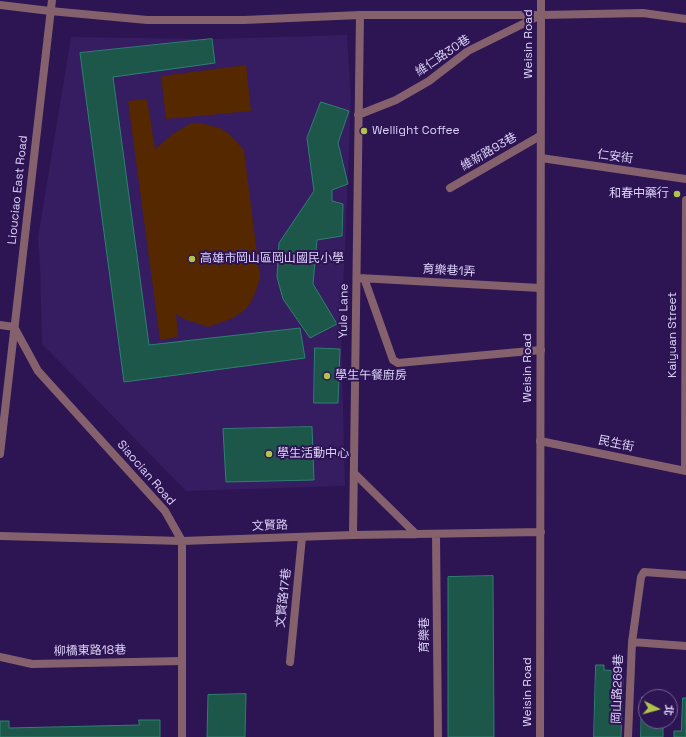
<!DOCTYPE html>
<html>
<head>
<meta charset="utf-8">
<style>
	body { margin:0 }
	#map { position:relative; width:686px; height:737px; overflow:hidden; background:#2d1452; font-family:"Space Grotesk","Noto Sans TC",sans-serif }
	canvas { display:block }
	.north { position:absolute; left:638px; top:689px; width:40px; height:40px; box-sizing:border-box; background:#2d1452; border:1px solid #736095; border-radius:50%; rotate:96deg; font-size:11px; font-weight:700; line-height:16px; text-align:center; color:#dcd2f9 }
	.north::after { content:''; display:block; margin:auto; width:14px; height:18px; background:#b2c34c; clip-path:polygon(50% 0,100% 100%,50% 72%,0 100%) }
</style>
</head>
<body>
<div id="map">
<canvas width="686" height="737"></canvas>
<div class="north">北</div>
</div>
<script>
const g = document.querySelector('canvas').getContext('2d');
g.lineJoin = 'round';
function paint(path, color) {
  g.fillStyle = color;
  g.fill(path, 'evenodd');
}
function strokePath(path, color, width, dash) {
  g.strokeStyle = color;
  g.lineWidth = width;
  g.lineCap = dash ? 'butt' : 'round';
  g.setLineDash(dash || []);
  g.stroke(path);
}
function drawText(font, color, halo, rows, align = 'center') {
  g.font = font + ' "Space Grotesk","Noto Sans TC",sans-serif';
  g.lineWidth = 4;
  g.setLineDash([]);
  g.textBaseline = 'middle';
  g.strokeStyle = halo;
  g.fillStyle = color;
  for (const [text, x, y, turn = 0] of rows) {
    g.save();
    g.translate(x, y);
    g.rotate((+turn || 0) * Math.PI / 180);
    g.textAlign = isNaN(turn) ? turn : align;
    if (halo) g.strokeText(text, 0, 0);
    g.fillText(text, 0, 0);
    g.restore();
  }
}
paint(new Path2D(`
	M347 35 351 97 345 251 341 319 345 486 186 491 42 344 40 266 38 238 71 37 212 39Z`), '#361c60');
paint(new Path2D(`
	M246 65 251 111 166 119 161 76Z
	M147 99 155 149 173 134 191 123H200L220 128 229 134 244 150 260 278 256 291 251 302 245 310 231 319 208 327 184 319 176 314 178 337 160 340 128 101Z`), '#552800');
const building = new Path2D(`
	M212 39 215 63 113 77 149 345 300 328 305 358 124 382 80 53Z
	M321 102 349 111 338 143 348 184 332 190V201L343 204 342 236 317 240 313 284 337 324 310 338 283 299 277 277 279 243 314 191 307 138Z
	M315 348 340 349 338 403H314Z
	M312 427 314 480 226 482 223 429Z
	M493 576 494 737H448V577Z
	M596 665H604V670L619 671V678H623L621 737H594Z
	M246 694 245 737H207L208 695Z
	M642 697H646V721H663V737H641Z
	M683 698H686V737H674V731H681Z
	M139 720H160V737H0V721H9V728L139 725Z`);
paint(building, '#1c574a');
strokePath(building, '#2d8170', 1);
strokePath(new Path2D(`
	M358 115 396 100 429 81 468 51 541 15
	M541 158 686 179
	M450 188 540 136
	M360 278 540 288
	M364 278 393 360 398 363 541 350
	M540 441 686 471
	M685 471 686 200
	M353 535 360 15
	M632 642 686 646
	M0 657 32 664 182 661
	M290 662 302 537
	M628 737 632 642 641 577 644 572 686 575`), '#85616d', 8);
strokePath(new Path2D(`
	M0 5 50 11 147 20H244L360 15H541L643 13 686 19
	M0 325 14 327 38 371 165 511 182 541V737
	M0 454 52 0
	M354 473 416 534
	M436 534 438 737
	M0 536 182 541 353 535 541 532
	M540 737 541 0`), '#85616d', 8);
for (const [x, y, r, color] of [
	[364,131,4,"#b2c34c"],
	[677,194,4,"#b2c34c"],
	[192,259,4,"#b2c34c"],
	[327,376,4,"#b2c34c"],
	[269,454,4,"#b2c34c"]
]) {
  const dot = new Path2D();
  dot.arc(x, y, r, 0, 2 * Math.PI);
  g.fillStyle = color;
  g.fill(dot);
  strokePath(dot, '#2d1452', 1.5);
}
drawText('12px', '#dcd2f9', '#2d1452', [
	["Weisin Road",529,44,-90],
	["維仁路30巷",443,56,-34],
	["維新路93巷",489,152,-30],
	["仁安街",615,157,8],
	["Liouciao East Road",18,190,-84],
	["育樂巷1弄",449,271,3],
	["Yule Lane",344,311,-89],
	["Kaiyuan Street",673,335,-90],
	["Weisin Road",528,368,-90],
	["民生街",616,444,12],
	["Siaocian Road",146,473,49],
	["文賢路",270,526,-2],
	["文賢路17巷",284,598,-84],
	["育樂巷",425,635,-90],
	["柳橋東路18巷",90,651,-1],
	["岡山路269巷",618,689,-88],
	["Weisin Road",528,692,-90]
]);
drawText('12px', '#dcd2f9', '#2d1452', [
	["Wellight Coffee",372,131],
	["和春中藥行",669,194,"right"],
	["高雄市岡山區岡山國民小學",200,259],
	["學生午餐廚房",335,376],
	["學生活動中心",277,454]
], 'left');
</script>
</body>
</html>
